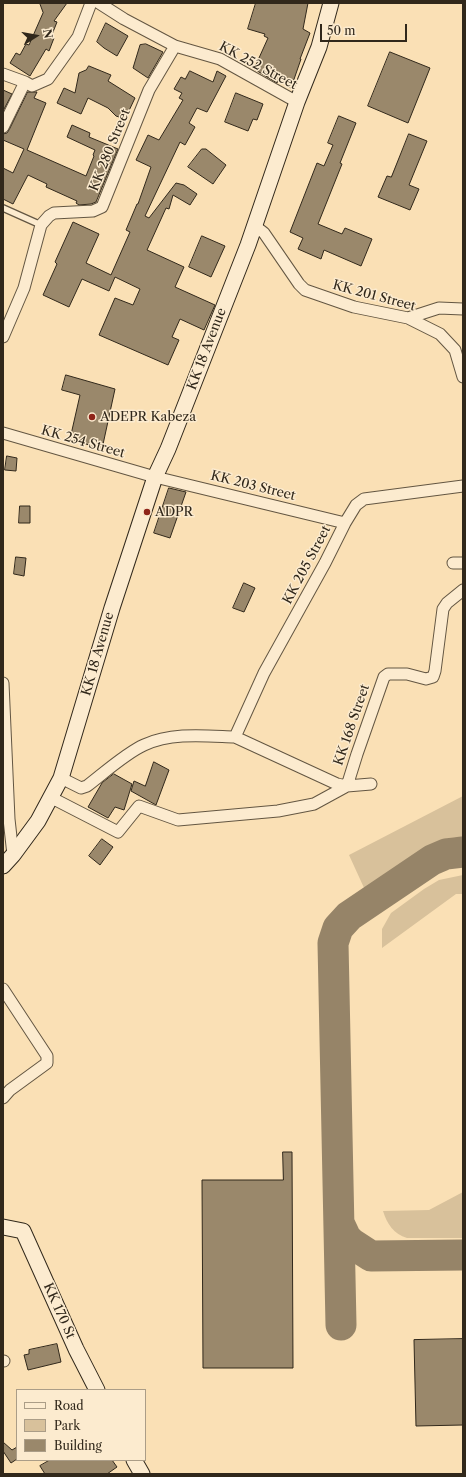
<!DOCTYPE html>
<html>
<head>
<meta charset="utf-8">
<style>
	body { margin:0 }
	#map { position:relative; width:466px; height:1477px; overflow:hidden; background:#fae0b5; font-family:"Libre Caslon Text",serif }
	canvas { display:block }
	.frame { position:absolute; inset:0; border:4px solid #31281b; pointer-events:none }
	.legend { position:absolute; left:16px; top:1389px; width:130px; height:72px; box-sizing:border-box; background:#fcebcf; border:1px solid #ab9d87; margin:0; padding:5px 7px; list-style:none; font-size:12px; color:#31281b }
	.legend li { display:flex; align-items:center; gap:8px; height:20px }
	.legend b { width:20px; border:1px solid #ab9d87 }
	.north { position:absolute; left:16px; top:16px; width:40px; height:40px; -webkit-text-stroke:3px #fcebcf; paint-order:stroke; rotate:79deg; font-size:11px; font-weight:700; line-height:16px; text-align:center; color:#31281b }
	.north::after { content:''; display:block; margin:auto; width:14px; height:18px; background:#31281b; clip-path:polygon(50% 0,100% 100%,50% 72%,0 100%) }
	.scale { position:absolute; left:320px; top:24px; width:87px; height:18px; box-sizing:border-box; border:2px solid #31281b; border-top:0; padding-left:5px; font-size:12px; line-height:14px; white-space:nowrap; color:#31281b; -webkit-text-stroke:3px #fcebcf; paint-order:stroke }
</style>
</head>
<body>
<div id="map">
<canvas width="466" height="1477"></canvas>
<div class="frame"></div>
<ul class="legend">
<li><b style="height:5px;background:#fcebcf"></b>Road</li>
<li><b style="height:11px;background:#d8c19b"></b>Park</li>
<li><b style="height:11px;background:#9a886b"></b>Building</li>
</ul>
<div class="north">N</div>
<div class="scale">50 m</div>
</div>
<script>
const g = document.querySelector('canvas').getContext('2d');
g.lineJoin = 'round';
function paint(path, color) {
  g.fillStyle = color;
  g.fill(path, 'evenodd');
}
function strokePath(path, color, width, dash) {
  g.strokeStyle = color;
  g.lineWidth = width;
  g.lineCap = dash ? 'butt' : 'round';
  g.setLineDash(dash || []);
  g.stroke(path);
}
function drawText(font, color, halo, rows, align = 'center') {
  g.font = font + ' "Libre Caslon Text",serif';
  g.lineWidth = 3;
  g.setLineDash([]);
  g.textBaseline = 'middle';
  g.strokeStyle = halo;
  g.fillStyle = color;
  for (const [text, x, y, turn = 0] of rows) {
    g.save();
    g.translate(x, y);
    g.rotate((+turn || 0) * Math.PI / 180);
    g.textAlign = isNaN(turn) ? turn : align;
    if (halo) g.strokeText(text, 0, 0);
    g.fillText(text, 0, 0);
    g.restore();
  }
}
paint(new Path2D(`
	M463 796V837L448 838 435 844 365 890 349 855Z
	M463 875V894H456L382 948V929L391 913 424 889 439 880Z
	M463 1192V1238H407C394 1234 387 1224 383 1211L429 1210Z`), '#d8c19b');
strokePath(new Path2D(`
	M339 1223 346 1238 351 1243 371 1256 463 1255
	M341 1325 333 943 338 928 349 916 432 860 446 854 463 852`), '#968468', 31);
const building = new Path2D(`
	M40 3H67L54 21 57 22 51 37 54 38 49 51 46 49 30 76 10 63 16 53 20 55 26 44 29 45 43 13Z
	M256 3H308L303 29 310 33 300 59H301L291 88 278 80 277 83 254 69 268 38 264 36 265 34 248 29Z
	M106 23 128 36 117 56 104 48 97 42Z
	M146 44 163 52 148 78 133 68 140 45Z
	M390 52 430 68 408 123 368 106Z
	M89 66 111 75 108 81 135 98 125 119 116 116 108 108 88 98 81 114 57 103 64 88 75 93 79 73 86 70Z
	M190 71 213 82 217 71 226 76 207 112 197 108 189 123 195 127 185 145 180 142 145 216 149 218 176 183 184 185 197 194 190 205 173 195 169 209 166 208 147 250 184 267 175 287 215 305 204 330 180 319 172 337 179 340 168 365 99 335 115 298 133 305 140 289 115 277 109 291 82 279 69 307 43 295 57 264 55 262 73 222 99 234 86 263 111 275 130 232 126 230 137 204H138L151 167 136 160 148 135 159 140 183 100 179 98 182 93 174 89 181 77 185 79Z
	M3 90 12 94 3 111Z
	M28 92H37L34 98 46 103 27 150 86 176 94 156 93 155 95 150 67 137 72 125 90 133 89 137 118 149 96 202 91 204 79 205 76 203 77 201 46 187 47 184 28 175 13 204 3 199V168L13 173 24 149 3 140V134L7 133 9 130Z
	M236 93 263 104 257 120 253 119 248 131 225 122Z
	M339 116 356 123 340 163 342 164 318 224 342 234 345 228 372 239 361 266 324 250 321 259 298 249 303 238 290 232 317 163 324 166 333 145 328 143Z
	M409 134 427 141 409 185 419 189 410 210 378 197 387 176 391 177Z
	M202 149H206L226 165 213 184 188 167Z
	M202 236 225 246 211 277 189 267Z
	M66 375 115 389 102 449 70 439 80 395 62 390Z
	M7 456 17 458 16 471 5 470Z
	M169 488 186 492 170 538 154 533Z
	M20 506H30V523H19Z
	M16 557 26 558 24 576 14 574Z
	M244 583 255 588 244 612 233 608Z
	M154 762 169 770 156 805 131 791 134 781 145 786Z
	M114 774 132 784 124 810 115 807 108 818 88 807 102 783Z
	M102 839 113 847 100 865 89 856Z
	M283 1152H292L293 1368H203L202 1180H283Z
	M463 1339V1425L416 1426 414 1340Z
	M57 1344 61 1362 28 1370 24 1355 29 1354V1350Z
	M3 1442 12 1450 17 1447V1459L11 1463 3 1451Z
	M50 1460H112L117 1467 107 1474H45L40 1466Z`);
paint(building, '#9a886b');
strokePath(building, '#31281b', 1);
const lane = new Path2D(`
	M3 208 41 225`);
const street = new Path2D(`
	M99 3 124 19 175 46 220 59 297 102
	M3 74 25 82 32 86 48 79 78 37 91 3
	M3 127 25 82
	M255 226 264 233 299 284 305 290 354 307 408 318 440 334 455 350 463 377
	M408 318 439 308 463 309
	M3 337 24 288 41 225 49 216 54 213 93 211 102 207 149 90 175 46
	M3 433 155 477 345 523
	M453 563H463
	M3 683 9 819 13 855
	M235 737 337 784 347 786 371 784
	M61 778 81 788 87 786C104 773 126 753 144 745 172 732 206 736 235 737L264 673 325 563 345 523 356 505 364 499 463 486
	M50 797 118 832 139 806 178 820 278 811 314 804 347 786 357 754 384 677 388 674H407L426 679 433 677 435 671 443 609 447 603 463 590
	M3 989 47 1056V1063L10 1090 3 1098
	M3 1361H4`);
const secondary = new Path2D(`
	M3 866 13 855 38 821 61 778 112 608 155 477 168 449 248 245 297 102 319 47 331 3
	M3 1227 23 1231 76 1349 97 1390
	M134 1460 142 1474`);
strokePath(lane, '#635642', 8);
strokePath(street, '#635642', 13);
strokePath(secondary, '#31281b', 17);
strokePath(lane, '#fcebcf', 5.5);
strokePath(street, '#fcebcf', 11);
strokePath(secondary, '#fcebcf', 15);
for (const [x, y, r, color] of [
	[92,417,4,"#8f2418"],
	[147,512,4,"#8f2418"]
]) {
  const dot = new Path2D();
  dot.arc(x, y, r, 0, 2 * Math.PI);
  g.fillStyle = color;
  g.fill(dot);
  strokePath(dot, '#fcebcf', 1.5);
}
drawText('13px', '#31281b', '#fcebcf', [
	["KK 252 Street",258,66,28],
	["KK 280 Street",110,150,-68],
	["KK 201 Street",374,296,15],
	["KK 18 Avenue",207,349,-69],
	["KK 254 Street",83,442,16],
	["KK 203 Street",253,486,14],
	["KK 205 Street",307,565,-62],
	["KK 18 Avenue",98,654,-74],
	["KK 168 Street",352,725,-71],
	["KK 170 St",59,1311,66]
]);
drawText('13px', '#31281b', '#fcebcf', [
	["ADEPR Kabeza",100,417],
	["ADPR",155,512]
], 'left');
</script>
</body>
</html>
